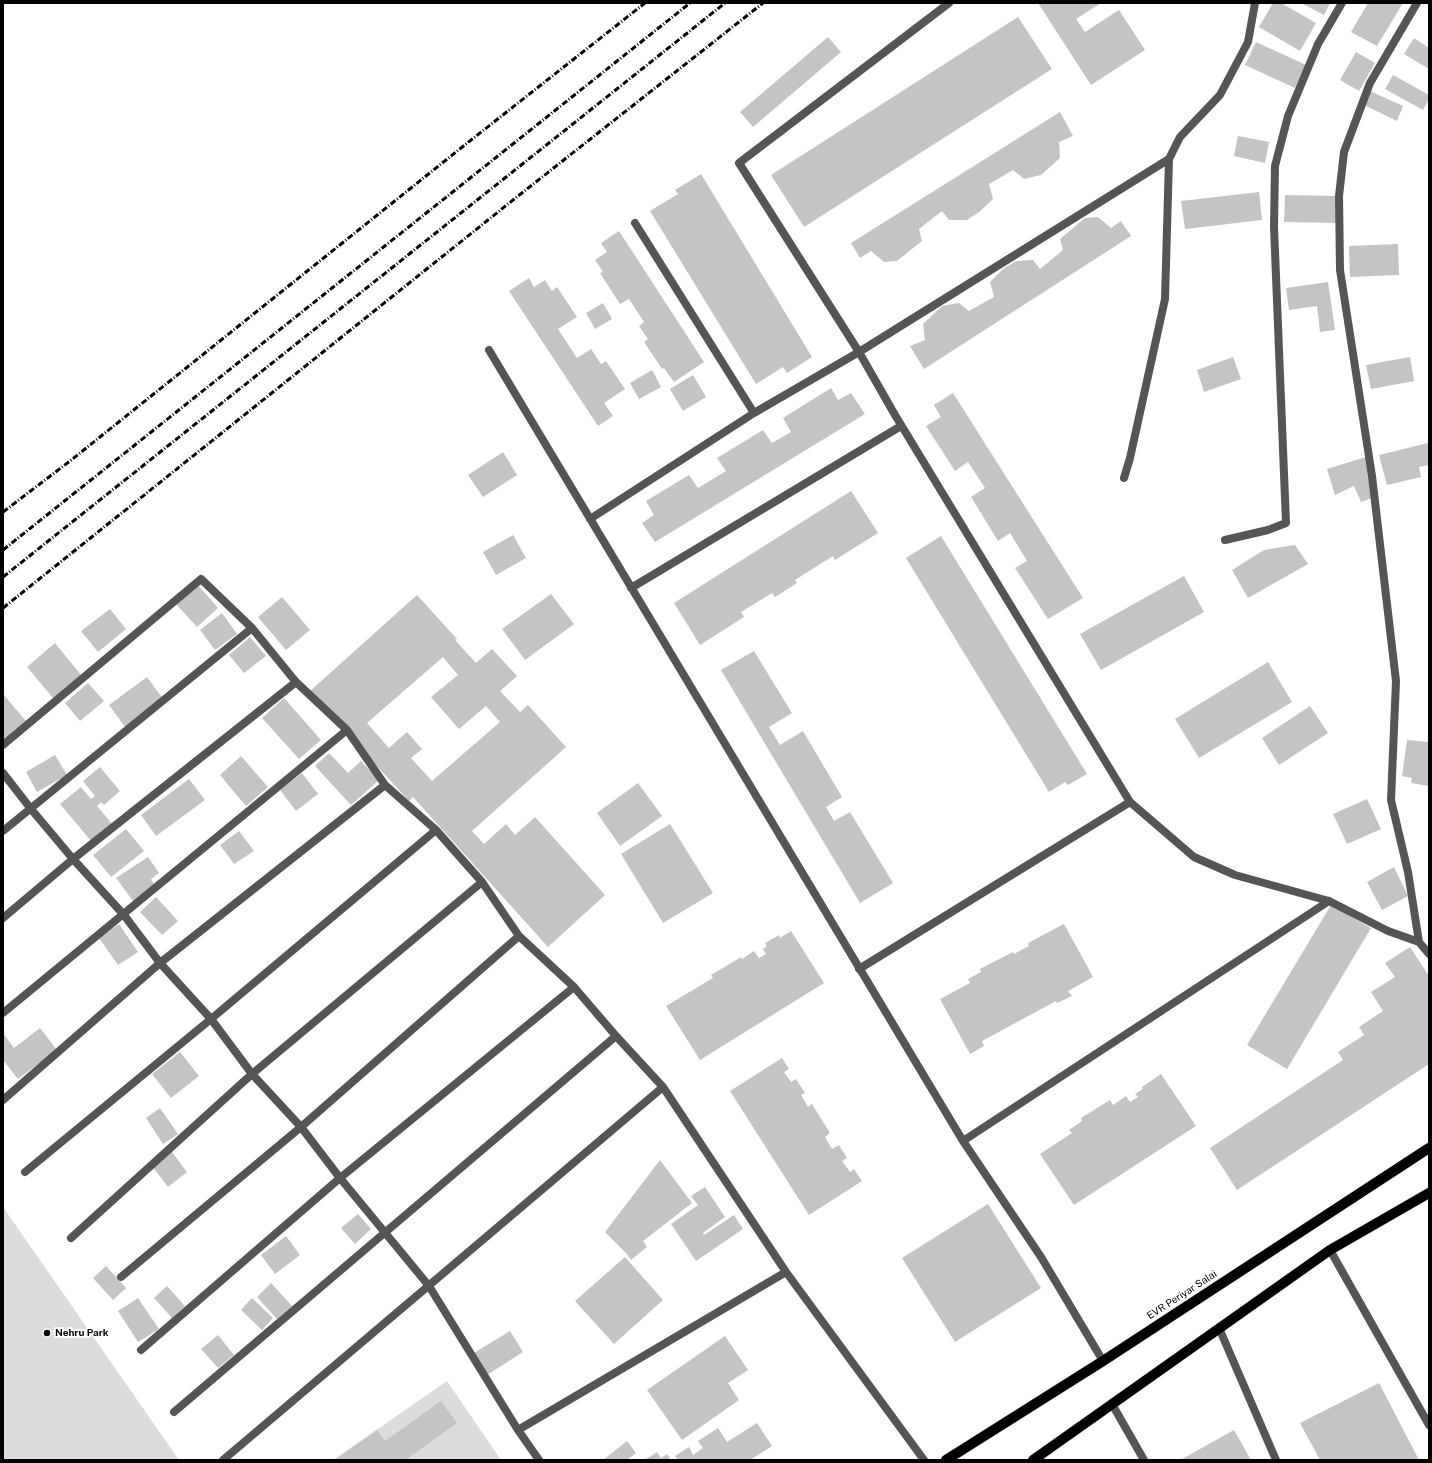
<!DOCTYPE html>
<html>
<head>
<meta charset="utf-8">
<style>
	body { margin:0 }
	#map { position:relative; width:1432px; height:1463px; overflow:hidden; background:#fff; font-family:"Public Sans",sans-serif }
	canvas { display:block }
	.frame { position:absolute; inset:0; border:4px solid #000; pointer-events:none }
</style>
</head>
<body>
<div id="map">
<canvas width="1432" height="1463"></canvas>
<div class="frame"></div>
</div>
<script>
const g = document.querySelector('canvas').getContext('2d');
g.lineJoin = 'round';
function paint(path, color) {
  g.fillStyle = color;
  g.fill(path, 'evenodd');
}
function strokePath(path, color, width, dash) {
  g.strokeStyle = color;
  g.lineWidth = width;
  g.lineCap = dash ? 'butt' : 'round';
  g.setLineDash(dash || []);
  g.stroke(path);
}
function drawText(font, color, halo, rows, align = 'center') {
  g.font = font + ' "Public Sans",sans-serif';
  g.lineWidth = 4;
  g.setLineDash([]);
  g.textBaseline = 'middle';
  g.strokeStyle = halo;
  g.fillStyle = color;
  for (const [text, x, y, turn = 0] of rows) {
    g.save();
    g.translate(x, y);
    g.rotate((+turn || 0) * Math.PI / 180);
    g.textAlign = isNaN(turn) ? turn : align;
    if (halo) g.strokeText(text, 0, 0);
    g.fillText(text, 0, 0);
    g.restore();
  }
}
paint(new Path2D(`
	M3 1207 179 1460H3Z
	M447 1381 501 1460H333Z`), '#dcdcdc');
paint(new Path2D(`
	M1038 3H1101L1076 19 1085 32 1119 10 1145 50 1091 85Z
	M1273 3H1281L1316 23 1300 51 1259 27Z
	M1301 3H1330L1324 15Z
	M1368 3H1403L1377 46 1351 32Z
	M1018 17 1052 69 804 227 771 175Z
	M828 37 841 52 753 127 740 112Z
	M1414 38 1429 48V69L1404 54Z
	M1256 42 1306 65 1295 88 1245 65Z
	M1356 52 1375 63 1359 91 1340 80Z
	M1393 75 1429 95V99L1423 110 1385 89Z
	M1370 91 1403 106 1397 121 1364 105Z
	M1060 112 1073 136 1059 142 1060 158 1041 175 1024 179 1013 170 989 184 993 199 979 212 967 220H949L942 211 919 229 922 241 897 261 884 262 871 251 860 258 851 243Z
	M1238 136 1269 142 1265 163 1234 156Z
	M701 174 812 357 787 373 783 367 756 384 650 211 678 194 675 190Z
	M1259 192 1262 220 1185 229 1181 201Z
	M1285 195 1336 196V223L1284 222Z
	M1098 217 1111 228 1121 221 1131 236 924 369 910 346 925 340 923 324 942 306 959 303 969 311 994 297 990 282 1003 269 1016 261 1033 260 1040 269 1063 250 1060 239 1085 218Z
	M619 231 704 362 674 382 664 368 662 369 644 342 648 339 639 326 644 322 629 299 620 304 600 273 603 272 595 260 607 252 601 243Z
	M1398 244 1399 275 1350 277 1349 246Z
	M529 278 534 287 545 280 552 291 557 287 577 317 558 329 577 358 591 349 601 364 606 361 625 389 604 403 613 416 598 426 509 291Z
	M1328 282 1335 330 1320 332 1317 306 1289 310 1286 288Z
	M603 303 612 319 595 329 586 313Z
	M1233 357 1241 379 1204 392 1197 370Z
	M1410 357 1414 381 1371 389 1366 365Z
	M652 370 661 387 639 399 630 383Z
	M693 375 706 397 683 411 670 389Z
	M831 388 838 400 851 393 865 414 655 542 642 523 654 515 646 501 689 475 698 488 726 471 717 458 763 430 772 443 791 432 783 418Z
	M953 393 1083 598 1048 619 1015 568 1027 561 1010 533 998 541 971 497 985 488 968 462 955 471 926 426 941 417 934 405Z
	M1428 443 1429 449V465L1419 467 1421 477 1387 485 1379 455Z
	M503 452 517 475 483 497 468 475Z
	M1366 457 1372 498 1361 502 1354 486 1335 495 1327 469Z
	M851 491 878 533 835 560 833 556 795 580 797 583 775 597 772 593 741 612 744 617 700 645 674 603Z
	M513 535 526 558 496 575 483 552Z
	M941 536 1087 774 1068 785 1065 782 1049 792 906 558Z
	M1295 545 1308 564 1248 598 1232 570 1264 550Z
	M1184 576 1204 612 1101 670 1080 634Z
	M198 585 218 608 197 627 176 604Z
	M551 594 574 624 525 660 502 629Z
	M417 595 457 639 455 640 476 663 492 649 517 676 500 691 520 712 528 705 566 747 472 831 484 844 506 824 515 835 535 817 605 895 548 947 413 797 409 801 309 692ZM443 657 458 675 431 697 459 729 486 706 500 722 432 781 411 758 422 749 407 732 389 748 367 723Z
	M282 597 310 630 286 650 258 617Z
	M110 609 126 629 98 652 81 631Z
	M222 613 237 634 215 650 200 630Z
	M250 637 266 656 244 673 229 655Z
	M55 643 81 675 53 698 27 667Z
	M754 651 792 713 769 727 780 745 803 731 842 797 826 807 834 821 850 812 893 883 860 903 721 670Z
	M1268 662 1292 702 1199 758 1175 719Z
	M147 677 163 699 125 727 109 705Z
	M88 683 104 701 80 721 65 703Z
	M3 694 26 721 3 740Z
	M284 698 321 740 299 759 262 718Z
	M1310 706 1328 733 1279 765 1262 738Z
	M1407 740 1429 742V786L1411 783 1412 778 1402 776Z
	M329 753 348 773 361 761 379 780 351 805 315 766Z
	M55 755 67 775 37 792 26 772Z
	M241 756 268 787 246 806 220 775Z
	M100 767 120 791 104 805 101 802 97 806 113 825 92 842 60 804 81 787 91 799 95 796 83 781Z
	M302 773 318 794 296 811 280 790Z
	M189 779 205 800 156 836 141 815Z
	M638 783 662 816 620 846 597 813Z
	M1367 799 1381 829 1347 844 1333 814Z
	M670 824 713 893 663 923 621 854Z
	M126 829 144 851 111 877 93 855Z
	M239 831 254 851 234 864 220 845Z
	M148 857 159 873 151 879 155 885 133 901 116 878Z
	M1394 867 1408 896 1382 910 1367 882Z
	M156 897 178 921 162 935 140 912Z
	M1331 905 1371 928 1287 1069 1247 1045Z
	M119 924 138 952 118 965 99 938Z
	M1064 924 1093 977 1068 991 1072 996 1057 1003 1056 1001 982 1041 984 1046 970 1054 940 999 970 983 968 979 981 972 980 969 1013 952 1014 954 1029 946 1028 943Z
	M791 931 824 983 700 1060 666 1006 713 978 711 975 741 957 742 959 754 951 759 958 766 954 763 949 767 946 765 943 779 935 780 938Z
	M1410 947 1429 976V1064L1237 1190 1210 1148 1343 1060 1338 1052 1364 1035 1359 1027 1383 1011 1371 992 1395 977 1385 963Z
	M40 1028 57 1050 18 1079 3 1060V1033L14 1048Z
	M180 1052 199 1076 171 1098 152 1074Z
	M782 1058 789 1069 784 1072 791 1082 796 1079 805 1093 801 1095 808 1107 812 1104 830 1133 825 1137 832 1149 839 1145 847 1158 842 1161 850 1172 854 1169 862 1181 809 1215 730 1091Z
	M1161 1074 1196 1126 1074 1205 1040 1154 1072 1133 1069 1130 1082 1121 1081 1118 1110 1100 1113 1105 1126 1096 1130 1102 1138 1097 1135 1094 1143 1089 1142 1087Z
	M160 1108 178 1134 163 1144 146 1118Z
	M171 1151 187 1172 168 1187 152 1166Z
	M660 1160 692 1203 643 1241 647 1247 631 1260 626 1253 605 1232Z
	M705 1187 725 1217 703 1233 704 1235 734 1215 743 1229 696 1261 671 1224 698 1205 691 1196Z
	M988 1204 1041 1288 955 1342 902 1258Z
	M358 1214 371 1229 355 1244 341 1228Z
	M286 1236 300 1255 275 1274 261 1255Z
	M625 1257 663 1300 614 1344 575 1301Z
	M106 1266 126 1288 113 1300 93 1278Z
	M271 1283 292 1306 277 1319 257 1297Z
	M167 1286 185 1306 172 1318 154 1298Z
	M138 1298 159 1329 138 1342 118 1311Z
	M252 1298 273 1318 262 1330 241 1310Z
	M510 1331 523 1352 487 1375 474 1353Z
	M218 1335 234 1355 218 1368 201 1349Z
	M725 1336 748 1370 728 1383 739 1400 682 1440 647 1390Z
	M1379 1383 1419 1460H1320L1300 1423Z
	M441 1401 457 1423 405 1460H335L377 1430 385 1441Z
	M757 1423 772 1446 750 1460H678L675 1456 689 1447 693 1455 703 1448 698 1441 718 1428 727 1442Z
	M1234 1430 1251 1460H1183L1182 1459Z
	M627 1441 636 1453 627 1460H603Z
	M657 1452 661 1458 667 1454 671 1460H647L646 1459Z`), '#c4c4c4');
const primary = new Path2D(`
	M946 1460 1103 1361 1429 1148
	M1033 1460 1330 1250 1429 1193`);
strokePath(primary, '#dbdbdb', 11);
strokePath(new Path2D(`
	M1330 1250 1429 1425
	M1219 1328 1276 1460
	M1112 1404 1144 1460`), '#555', 8);
strokePath(new Path2D(`
	M949 3 739 163 859 352 895 415 1130 802 1194 857 1235 875 1329 901 1388 931 1419 942
	M1417 3 1370 83 1344 152 1339 196 1340 270 1372 476 1396 681 1391 800 1408 872 1419 942 1429 954
	M635 223 754 413
	M489 350 963 1141 1041 1257 1103 1361
	M1124 478 1130 458 1165 299 1169 159 1180 137 1220 95 1248 42 1255 3
	M590 519 754 413 859 352 1169 159
	M1225 540 1268 530 1286 523 1274 227 1275 166 1288 116 1318 44 1342 3
	M631 588 901 426
	M3 745 201 579 252 628 296 682 347 730 385 785 436 830 482 882 519 936 574 987 616 1036 663 1087 786 1272 924 1460
	M3 773 31 809 73 859 124 915 160 963 211 1019 252 1074 301 1127 340 1178 429 1286 518 1430 539 1460
	M3 831 252 628
	M3 918 73 859 296 682
	M859 969 1130 802
	M3 1013 347 730
	M3 1100 160 963 385 785
	M963 1141 1329 901
	M25 1172 211 1019 436 830
	M71 1238 252 1074 482 882
	M121 1277 301 1127 519 936
	M141 1350 340 1178 574 987
	M174 1412 616 1036
	M518 1430 786 1272
	M223 1460 663 1087`), '#555', 8);
strokePath(primary, '#000', 10);
strokePath(new Path2D(`
	M3 512 70 461 466 144 645 3
	M3 550 690 3
	M3 577 725 3
	M3 608 513 200 763 3`), '#000', 3, [6, 2, 1, 2]);
for (const [x, y, r, color] of [
	[47,1333,4,"#000"]
]) {
  const dot = new Path2D();
  dot.arc(x, y, r, 0, 2 * Math.PI);
  g.fillStyle = color;
  g.fill(dot);
  strokePath(dot, '#fff', 1.5);
}
drawText('10px', '#000', '#fff', [
	["EVR Periyar Salai",1182,1295,-33]
]);
drawText('bold 10px', '#000', '#fff', [
	["Nehru Park",55,1333]
], 'left');
</script>
</body>
</html>
